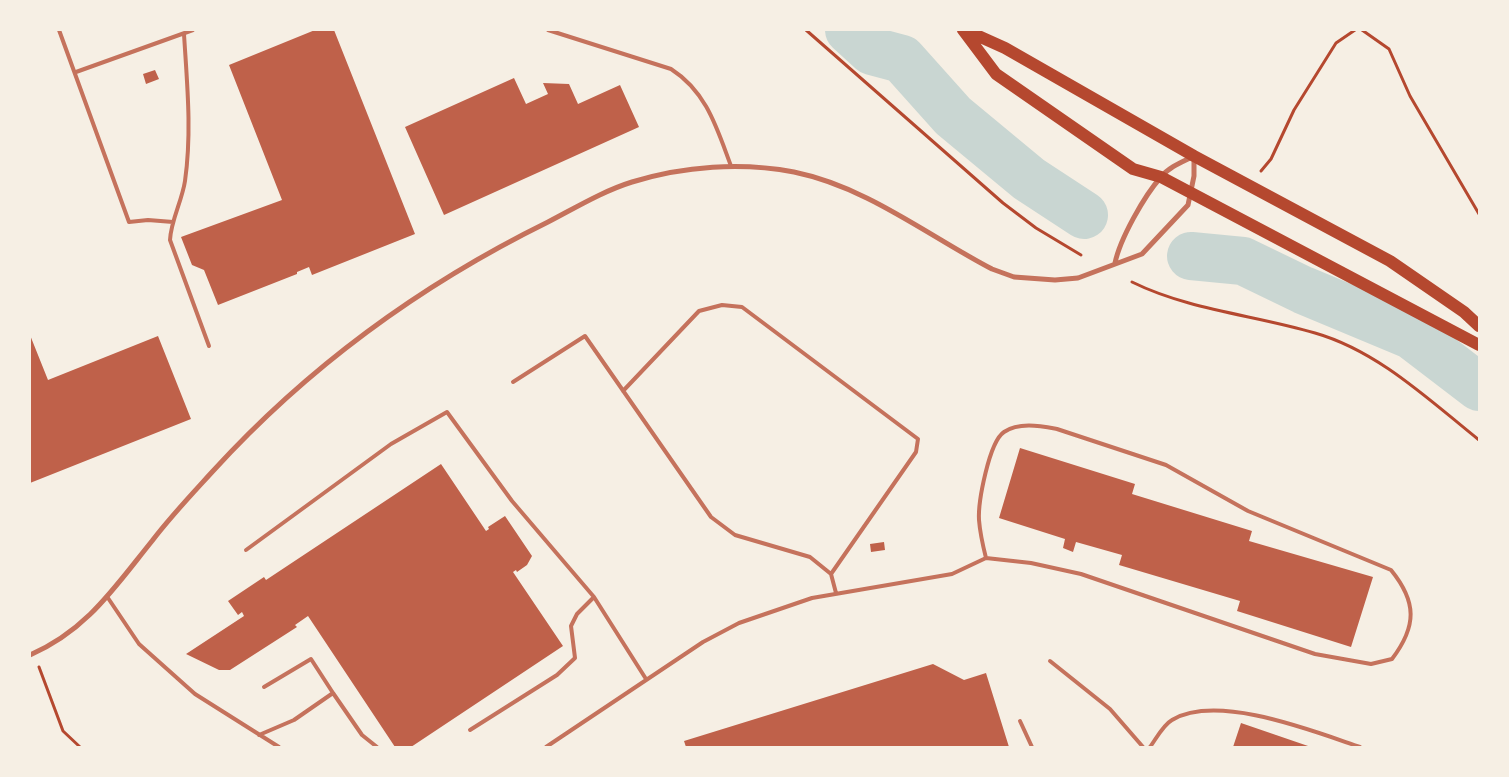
<!DOCTYPE html>
<html>
<head>
<meta charset="utf-8">
<style>
	body { margin:0 }
	#map { position:relative; width:1509px; height:777px; overflow:hidden; background:#f6efe4; font-family:"Fira Sans Condensed",sans-serif }
	canvas { display:block }
	.frame { position:absolute; inset:0; border:31px solid #f6efe4; pointer-events:none }
</style>
</head>
<body>
<div id="map">
<canvas width="1509" height="777"></canvas>
<div class="frame"></div>
</div>
<script>
const g = document.querySelector('canvas').getContext('2d');
g.lineJoin = 'round';
function strokePath(path, color, width, dash) {
  g.strokeStyle = color;
  g.lineWidth = width;
  g.lineCap = dash ? 'butt' : 'round';
  g.setLineDash(dash || []);
  g.stroke(path);
}
function paint(path, color) {
  g.fillStyle = color;
  g.fill(path, 'evenodd');
}
strokePath(new Path2D(`
	M849 30 872 51 902 59 953 116 1029 179 1084 215
	M1191 256 1243 261 1303 290 1411 335 1479 387`), '#c9d6d2', 48);
paint(new Path2D(`
	M315 30H334L415 234 312 275 309 267 297 272V274L218 305 204 270 192 265 181 237 282 200 229 65Z
	M155 70 159 79 146 84 143 74Z
	M514 78 526 104 548 94 543 83 569 84 578 104 620 85 639 127 444 215 405 127Z
	M30 335 48 380 158 336 191 419 30 483Z
	M1020 448 1135 484 1132 494 1252 531 1249 541 1373 577 1351 647 1237 611 1240 601 1119 565 1122 555 1076 542 1073 552 1063 548 1065 539 999 518Z
	M441 464 486 531 489 529 488 527 505 516 532 556 527 565 517 572 516 570 513 572 563 646 411 747H395L308 616 295 625 297 627 230 670H219L186 654 244 616 242 612 238 615 228 601 264 577 266 580 269 578Z
	M884 542 885 550 871 552 870 544Z
	M933 664 964 680 986 673 1009 747H686L684 741Z
	M1241 723 1311 747H1233Z`), '#bf614a');
strokePath(new Path2D(`
	M806 30 1003 203 1036 228 1081 255
	M1362 30 1389 49 1410 96 1479 214
	M1261 171 1271 159 1294 110 1336 43 1355 30
	M1132 282C1189 310 1254 315 1315 333 1378 351 1429 400 1479 440
	M39 667 63 731 80 747`), '#b5482f', 3);
strokePath(new Path2D(`
	M59 30 129 222 148 220 173 222
	M548 30 671 69C707 92 717 129 731 166
	M184 34C187 83 192 132 185 181 182 201 171 220 170 240L209 346
	M76 72 193 30
	M513 382 585 336 711 517 735 535 810 557 831 574 836 593
	M623 391 699 311 722 305 742 307 918 439 916 452 831 574
	M246 550 391 444 447 412 512 501 594 597 646 679
	M108 598 139 644 195 694 279 747
	M1050 661 1110 709 1143 747
	M264 687 311 659 333 693
	M1020 721 1032 747
	M470 730 557 675 575 658 571 626 577 614 594 597
	M259 735 294 720 333 693 362 735 377 747
	M546 747 703 642 739 623 812 598 952 574 986 558 1031 563 1081 574 1315 654 1371 664 1392 659C1417 626 1417 602 1391 570L1248 511 1166 465 1057 429C1040 426 1019 422 1004 432 989 442 978 502 979 520 980 533 983 546 986 558
	M1150 747C1156 739 1163 725 1172 720 1217 693 1313 731 1360 747`), '#c5725c', 4);
strokePath(new Path2D(`
	M30 655C87 630 114 588 152 541 171 516 192 494 213 471 308 367 422 284 548 222 575 208 603 191 632 182 684 166 741 162 794 172 867 187 927 235 992 269L1014 277 1055 280 1078 278 1142 254 1188 205 1194 176V156C1182 162 1169 167 1161 177 1144 196 1120 239 1115 263`), '#c5725c', 5);
strokePath(new Path2D(`
	M963 30 996 74 1133 169 1161 177 1479 345
	M965 30 1005 48 1194 156 1390 261 1464 312 1479 326`), '#b5482f', 12);
</script>
</body>
</html>
